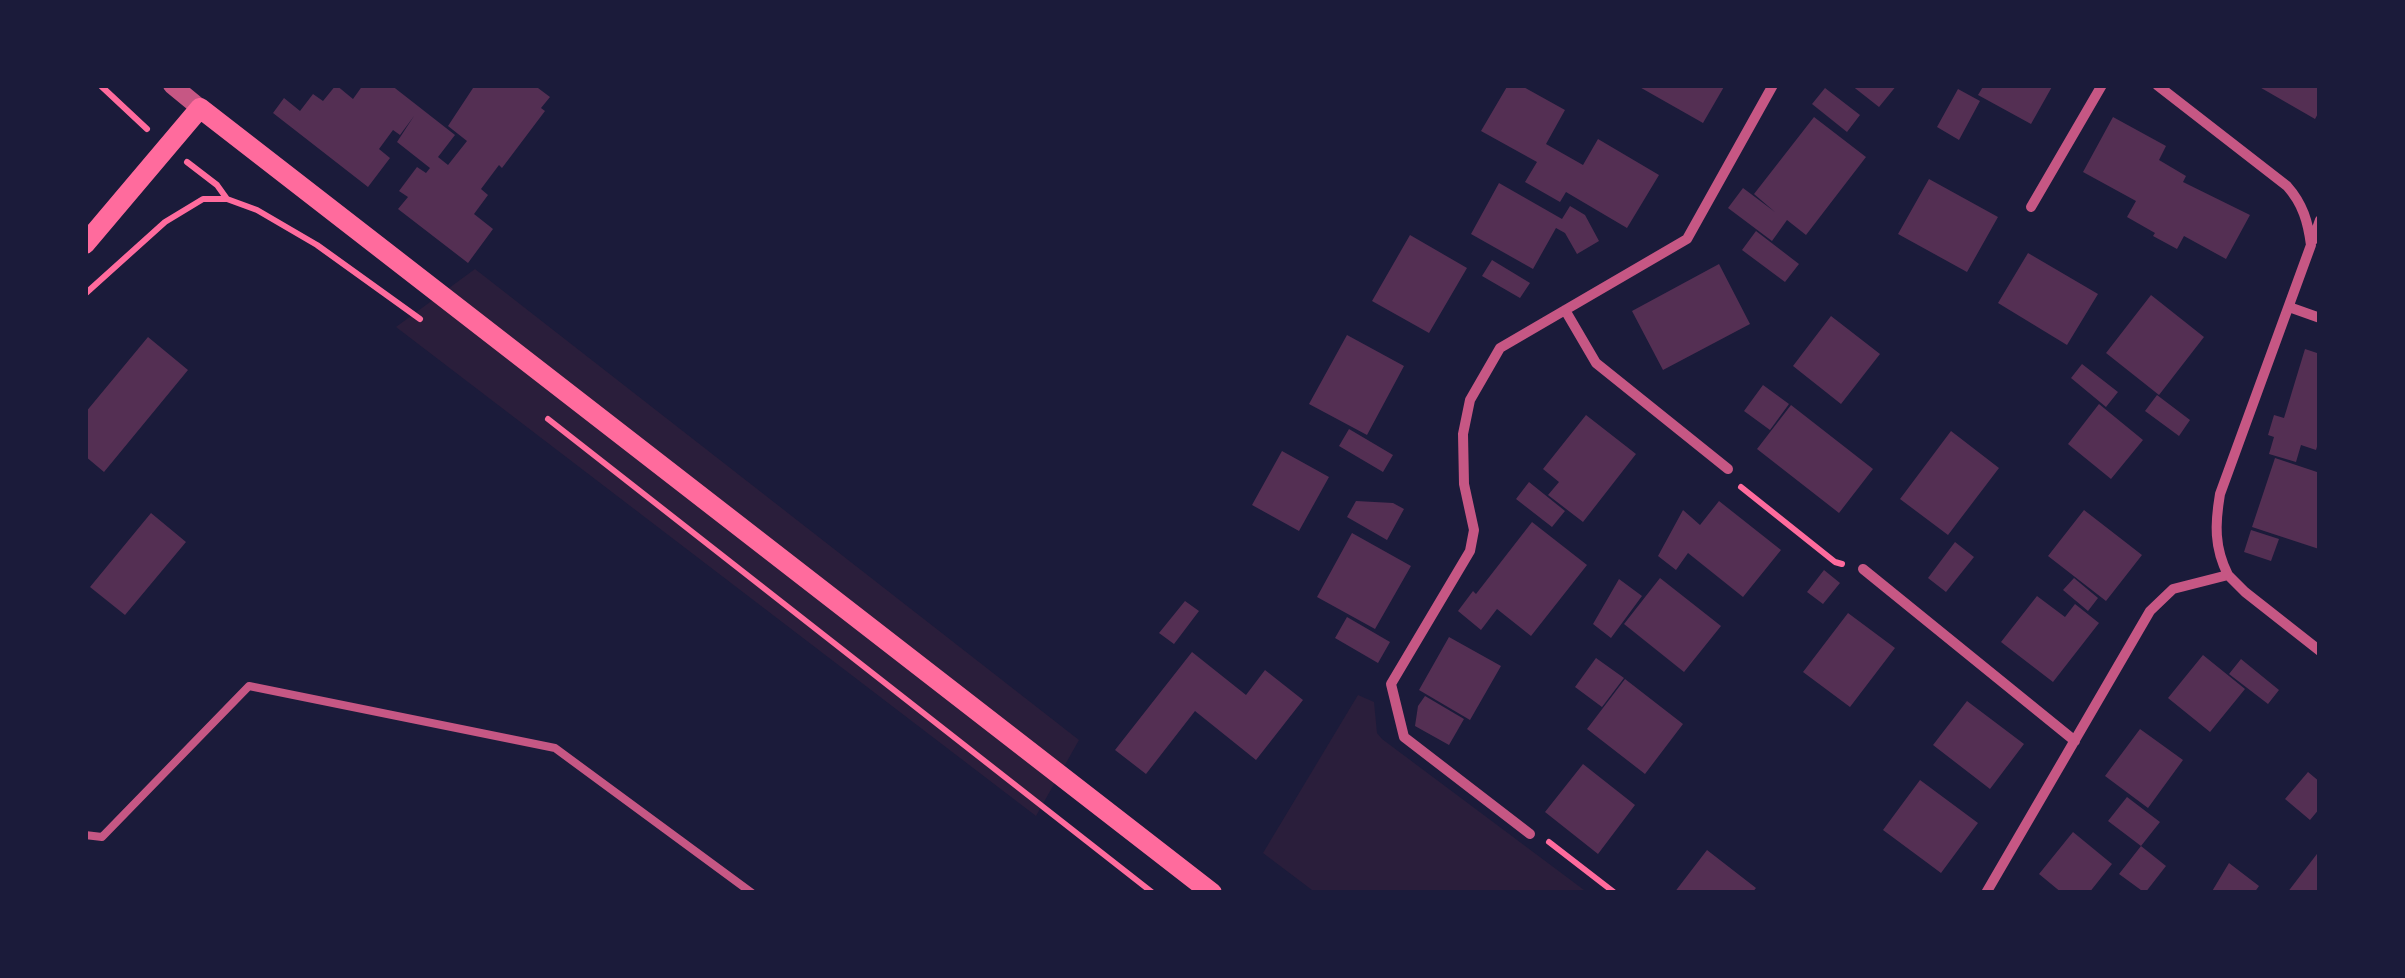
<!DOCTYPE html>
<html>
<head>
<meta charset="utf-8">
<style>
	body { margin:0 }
	#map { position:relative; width:2405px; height:978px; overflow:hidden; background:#1b1b3a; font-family:Montserrat,sans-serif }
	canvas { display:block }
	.frame { position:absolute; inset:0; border:88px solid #1b1b3a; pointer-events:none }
</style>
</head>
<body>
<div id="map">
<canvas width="2405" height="978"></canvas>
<div class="frame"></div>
</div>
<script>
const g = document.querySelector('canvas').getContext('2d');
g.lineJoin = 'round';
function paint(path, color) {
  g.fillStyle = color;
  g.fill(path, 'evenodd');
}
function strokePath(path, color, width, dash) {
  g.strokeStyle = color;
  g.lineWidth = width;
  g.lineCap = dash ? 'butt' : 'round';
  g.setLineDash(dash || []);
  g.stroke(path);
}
paint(new Path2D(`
	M475 269 1079 740 1036 816 396 327Z
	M1358 695 1374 702 1377 733 1382 739 1588 893H1316L1263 853Z`), '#2a1e3b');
paint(new Path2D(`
	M336 85 353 99 363 85H391L455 135 438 157 448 165 467 141 448 126 475 85H534L550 97 541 108 545 111 502 168 499 165 481 189 488 195 474 214 493 229 468 263 398 209 408 197 399 191 417 167 426 173 430 168 397 142 414 116 400 135 393 130 379 149 390 158 368 187 273 113 284 98 300 111 313 94 323 101Z
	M1508 85H1520L1565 110 1546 144 1583 165 1598 139 1659 175 1627 228 1566 192 1560 202 1525 182 1537 162 1481 131Z
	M1636 85H1725L1703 123Z
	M1851 85H1897L1879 107Z
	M1984 85H2053L2031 124 1978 95Z
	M2256 85H2320V110L2315 119Z
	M1825 88 1860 115 1847 132 1812 104Z
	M1958 89 1980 101 1959 140 1937 127Z
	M1814 117 1866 157 1806 235 1787 220 1772 241 1728 208 1743 188 1775 212 1754 194Z
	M2113 117 2166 146 2159 160 2186 176 2183 182 2250 215 2226 259 2184 236 2177 249 2153 236 2155 233 2127 217 2136 201 2083 172Z
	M1929 179 1998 217 1967 272 1898 234Z
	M1499 183 1562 219 1570 206 1585 215 1599 241 1577 254 1565 233 1556 228 1533 269 1471 234Z
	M1756 231 1799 264 1785 282 1742 250Z
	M1410 235 1467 268 1429 333 1372 301Z
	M2028 253 2098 294 2067 345 1998 303Z
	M1492 260 1530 283 1520 298 1482 276Z
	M1719 264 1750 324 1663 370 1632 311Z
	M2151 295 2204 337 2159 395 2106 353Z
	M1831 316 1880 354 1841 404 1793 366Z
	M1347 335 1404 366 1367 435 1309 404Z
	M148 337 188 370 104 472 85 456V413Z
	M2305 349 2320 354V437L2316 450 2301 445 2296 462 2269 454 2274 437 2268 435 2274 415 2284 418Z
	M2082 364 2118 392 2106 407 2071 378Z
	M1763 385 1789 404 1770 430 1744 411Z
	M2157 395 2190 420 2179 436 2145 411Z
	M2099 404 2143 440 2111 479 2068 444Z
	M1791 405 1873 469 1839 513 1757 449Z
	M1586 415 1636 454 1583 522 1548 495 1559 482 1543 469Z
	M1349 429 1393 455 1383 472 1339 446Z
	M1951 431 1999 468 1948 535 1900 499Z
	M1282 451 1329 477 1299 531 1252 505Z
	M2275 458 2320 473 2319 549 2252 527Z
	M1529 482 1565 511 1552 527 1516 499Z
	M1356 501 1393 503 1404 509 1387 540 1347 517Z
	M1719 501 1781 550 1743 597 1688 553 1676 570 1658 556 1683 510 1700 525Z
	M2084 510 2142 555 2106 601 2048 556Z
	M151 513 186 542 125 615 90 587Z
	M1532 522 1587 565 1531 636 1497 609 1481 630 1458 611 1473 591 1476 594Z
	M2251 530 2279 539 2271 561 2244 552Z
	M1352 533 1411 566 1375 629 1317 597Z
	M1955 542 1974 557 1946 592 1928 578Z
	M1824 570 1840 583 1823 604 1807 592Z
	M1660 578 1721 626 1684 672 1624 624Z
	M2074 578 2098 598 2088 611 2063 590Z
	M1619 579 1642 596 1611 638 1593 624Z
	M2037 596 2065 617 2075 604 2099 623 2053 682 2001 642Z
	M1185 601 1199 611 1174 644 1159 633Z
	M1848 613 1895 648 1850 707 1803 672Z
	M1347 617 1390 642 1378 663 1335 638Z
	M1449 637 1501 666 1470 720 1419 690Z
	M1192 652 1246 695 1265 670 1303 700 1256 760 1195 711 1146 774 1115 750Z
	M2203 655 2245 689 2210 732 2168 698Z
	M1596 658 1624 678 1602 707 1575 687Z
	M2241 659 2279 690 2268 704 2229 674Z
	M1625 679 1683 724 1645 774 1587 729Z
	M1425 696 1464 719 1449 745 1415 726 1418 706Z
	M1967 701 2024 744 1990 789 1933 745Z
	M2140 729 2183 760 2148 808 2105 776Z
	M1583 764 1635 805 1598 854 1545 812Z
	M2308 772 2320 782V808L2310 820 2285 799Z
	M1920 780 1978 823 1941 873 1883 830Z
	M2127 797 2160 822 2141 846 2108 821Z
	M2073 832 2112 864 2089 893H2062L2039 874Z
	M2141 846 2166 866 2145 893 2119 874Z
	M1707 850 1756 888 1752 893H1674Z
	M2320 850V893H2287Z
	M2229 863 2259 886 2254 893H2211Z`), '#542f53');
strokePath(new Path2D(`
	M100 85 147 129
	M187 162 217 185 227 199 257 210 317 245 420 319
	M85 294 165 222 203 199H227
	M548 419 1153 893
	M1741 487 1835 562 1842 564
	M1549 842 1615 893`), '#ff6b9d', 6);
strokePath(new Path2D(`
	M85 835 102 837 249 686 555 748 752 893`), '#c65784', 8);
strokePath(new Path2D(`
	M2157 85 2287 186C2303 204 2308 222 2311 245L2220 494C2215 524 2214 547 2228 575
	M2031 207 2102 85
	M2313 240 2320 220
	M2289 307 2320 318
	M1565 310 1596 363 1728 469
	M1863 569 2075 741
	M1530 834 1404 737 1391 684 1470 551 1474 530 1464 484 1463 434 1470 400 1500 348 1687 239 1773 85
	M1986 893 2150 611 2173 589 2228 575 2245 592 2320 651`), '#c65784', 10);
strokePath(new Path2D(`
	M172 85 200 108`), '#c65784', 18);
strokePath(new Path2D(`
	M85 244 200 108 1212 893`), '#ff6b9d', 20);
</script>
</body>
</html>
